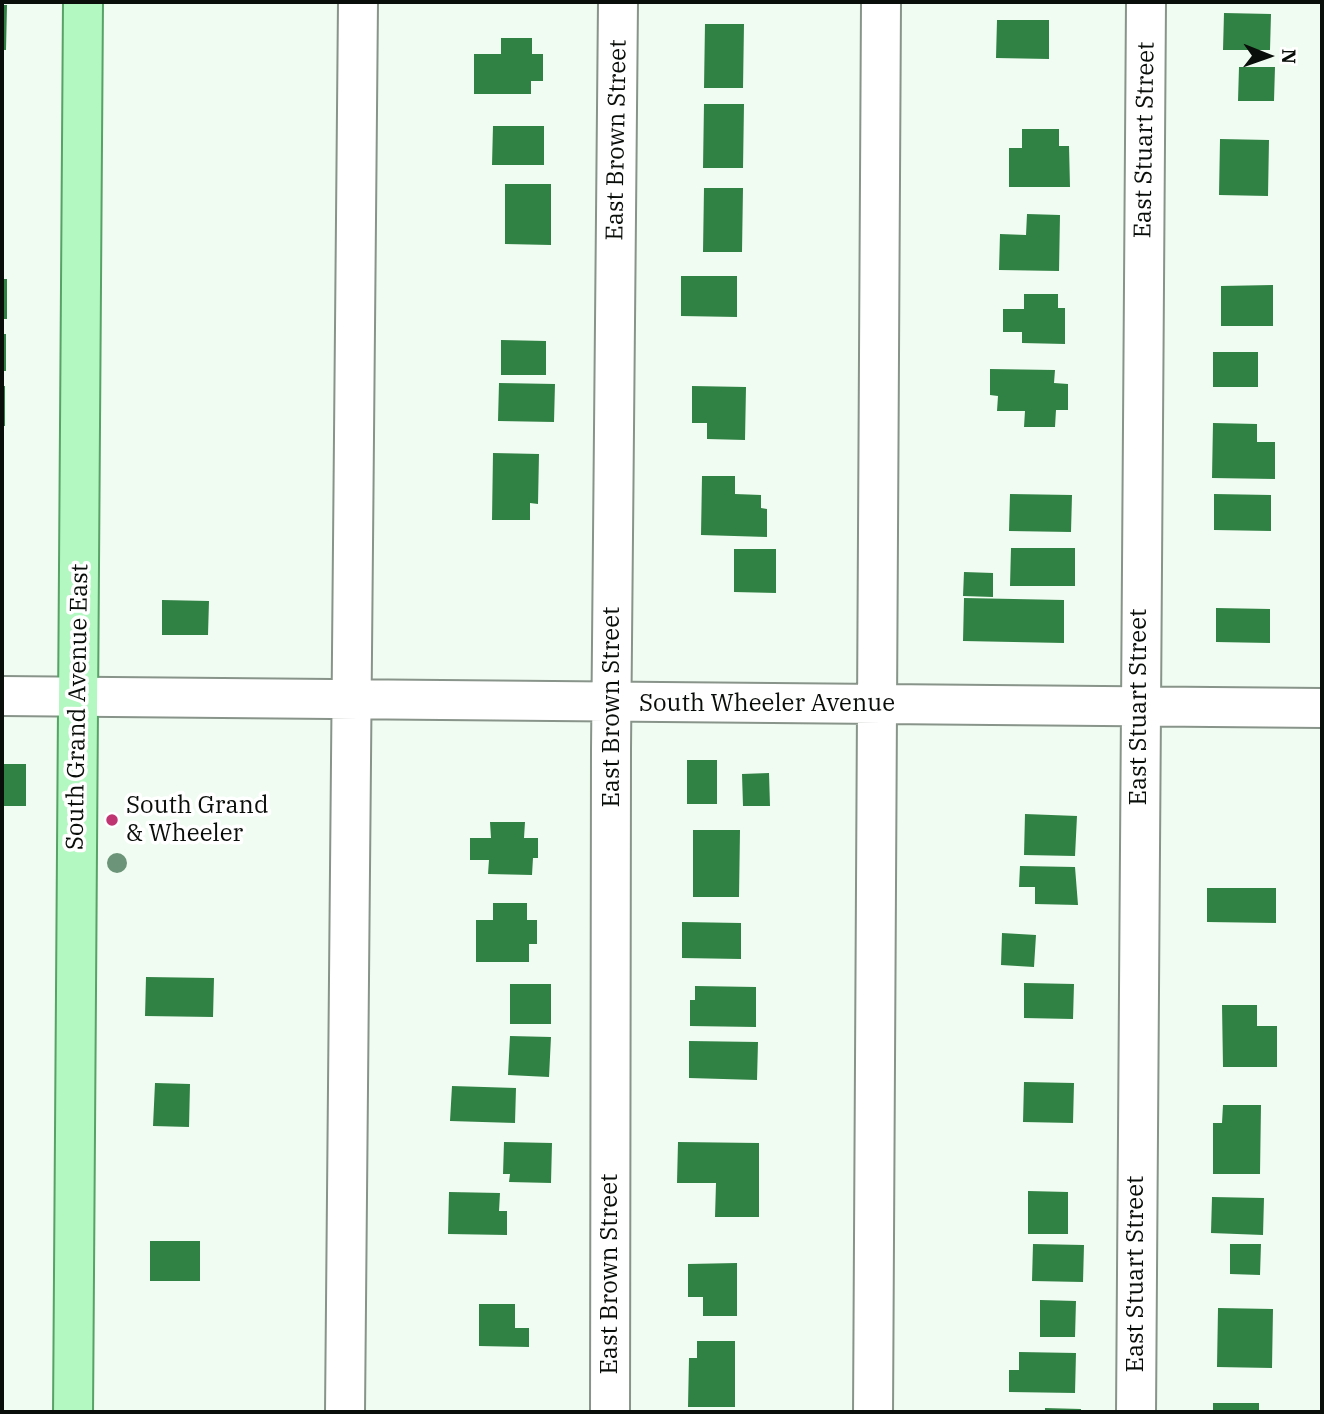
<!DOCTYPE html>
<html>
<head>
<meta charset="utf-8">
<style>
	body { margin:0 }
	#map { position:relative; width:1324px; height:1414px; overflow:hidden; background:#f0fcf1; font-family:"IBM Plex Serif",serif }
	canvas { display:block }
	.frame { position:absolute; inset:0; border:4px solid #0a0e0a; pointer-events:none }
	.north { position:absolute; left:1233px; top:21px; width:70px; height:70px; -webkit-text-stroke:5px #fff; paint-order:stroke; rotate:91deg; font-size:19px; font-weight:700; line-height:28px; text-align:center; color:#0a0e0a }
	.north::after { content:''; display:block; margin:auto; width:24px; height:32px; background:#0a0e0a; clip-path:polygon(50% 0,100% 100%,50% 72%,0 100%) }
</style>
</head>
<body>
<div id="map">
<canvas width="1324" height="1414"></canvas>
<div class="frame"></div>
<div class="north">N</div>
</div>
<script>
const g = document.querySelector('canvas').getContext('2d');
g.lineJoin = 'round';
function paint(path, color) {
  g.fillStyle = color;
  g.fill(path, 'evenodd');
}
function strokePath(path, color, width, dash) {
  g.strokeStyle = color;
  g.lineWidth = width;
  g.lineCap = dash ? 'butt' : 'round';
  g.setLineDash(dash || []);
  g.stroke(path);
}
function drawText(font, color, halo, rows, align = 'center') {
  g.font = font + ' "IBM Plex Serif",serif';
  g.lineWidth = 7;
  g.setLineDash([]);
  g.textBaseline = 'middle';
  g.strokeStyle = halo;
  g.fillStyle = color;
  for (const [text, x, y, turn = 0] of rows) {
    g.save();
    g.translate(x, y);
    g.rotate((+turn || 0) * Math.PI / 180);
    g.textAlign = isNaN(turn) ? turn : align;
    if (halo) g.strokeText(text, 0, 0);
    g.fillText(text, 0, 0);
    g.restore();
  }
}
paint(new Path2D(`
	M2 5H7L6 50H2Z
	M1224 13 1271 14 1270 50H1223Z
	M997 20H1049V59L996 58Z
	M705 24H744L743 88H704Z
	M501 38H532V54H543V81H531V94H474V54H501Z
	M1239 67H1275L1274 101H1238Z
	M704 104H744L743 168H703Z
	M493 126H544V165H492Z
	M1022 129H1059V146H1069L1070 187H1009V148H1022Z
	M1220 139 1269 140 1268 196 1219 195Z
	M505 184H551V245L505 244Z
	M704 188H743L742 252H703Z
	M1027 214 1060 215 1059 271 999 270 1000 234 1026 235Z
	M681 276H737V317L681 316Z
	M2 279H7V319H2Z
	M1273 285V326H1221V286Z
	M1024 294H1058V308H1065V344L1022 343V332H1003V309H1024Z
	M2 334H6V371H2Z
	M501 340 546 341V375H501Z
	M1213 352H1258V387H1213Z
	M990 369 1055 370 1054 383 1068 384V410H1056L1055 427H1024L1025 411H997L998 396 990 395Z
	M499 383 555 384 554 422 498 421Z
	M2 386H5V426H2Z
	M692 386 746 387 745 440 707 439V423H692Z
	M1213 423 1257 424V442H1275V479L1212 478Z
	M493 453 539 454 538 504 530 503V520H492Z
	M702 476H735V494L761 495V508L767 509V537L701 535Z
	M1010 494 1072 495 1071 532 1009 531Z
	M1214 494 1271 495V531L1214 530Z
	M1011 548H1075V586H1010Z
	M734 549H776V593L734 592Z
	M964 572 993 573V597L963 596Z
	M964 598 1064 600V643L963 641Z
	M162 600 209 601 208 635H162Z
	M1216 608 1270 609V643L1216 642Z
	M687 760H717V804H687Z
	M2 764H26V806H2Z
	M769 773 770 806H743L742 774Z
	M1025 814 1077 816 1075 856 1024 855Z
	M490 822H525L524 838H538V858H533L532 875 488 874 489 860H470V838H491Z
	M693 830H740L739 897H693Z
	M1020 866 1075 867 1078 905 1035 904V887H1019Z
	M1207 888H1276V923L1207 922Z
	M493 903H527V920H537V944H529V962H476V920H493Z
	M682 922 741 923V959L682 958Z
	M1002 933 1036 935 1034 967 1001 965Z
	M146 977 214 978 213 1017 145 1016Z
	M1024 983 1074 984 1073 1019 1024 1018Z
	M510 984H551V1024H510Z
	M695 986 756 987V1027L690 1026V1000H695Z
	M1222 1005H1257V1026H1277V1067H1223Z
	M510 1036 551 1037 549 1077 508 1075Z
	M689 1041 758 1042 757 1080 689 1078Z
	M1024 1082 1074 1083 1073 1123 1023 1122Z
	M155 1083 190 1084 189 1127 153 1126Z
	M452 1086 516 1088 515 1123 450 1121Z
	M1223 1105H1261L1260 1174H1213V1123H1222Z
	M504 1142 552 1143 551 1183 509 1182 510 1174H503Z
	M678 1142 759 1143V1217H715L716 1183H677Z
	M1028 1191 1068 1192V1234H1028Z
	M449 1192 500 1193 499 1211H507V1235L448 1234Z
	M1212 1197 1264 1198 1263 1235 1211 1233Z
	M150 1241H200V1281H150Z
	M1033 1244 1084 1245 1083 1282 1032 1281Z
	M1230 1244H1261L1260 1275 1230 1274Z
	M737 1263V1316H703V1297H688V1264Z
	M1040 1300 1076 1301 1075 1337H1040Z
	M479 1304H515V1328H529V1347L479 1346Z
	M1218 1308 1273 1309 1272 1368 1217 1367Z
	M697 1341H735V1407H688L689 1358H697Z
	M1019 1352 1076 1353 1075 1393 1009 1392V1370H1019Z
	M1213 1403H1259V1412H1213Z
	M1045 1408 1081 1409V1412H1045Z`), '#308244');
const minor = new Path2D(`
	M2 696 1322 708
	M345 1412 358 2
	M610 1412 611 749 618 2
	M873 1412 881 2
	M1136 1412 1146 2`);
const major = new Path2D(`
	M73 1412 83 2`);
strokePath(minor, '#889389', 42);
strokePath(major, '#57a266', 42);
strokePath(minor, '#fff', 38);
strokePath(major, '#b3f7c1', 38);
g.fillStyle = '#6c9478';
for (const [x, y] of [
	[117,863]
]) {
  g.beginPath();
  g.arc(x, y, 10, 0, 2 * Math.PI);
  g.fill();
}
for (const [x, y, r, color] of [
	[112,820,7,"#bf3571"]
]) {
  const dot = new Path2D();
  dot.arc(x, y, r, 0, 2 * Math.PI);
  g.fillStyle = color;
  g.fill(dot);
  strokePath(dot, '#fff', 2.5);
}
drawText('24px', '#0a0e0a', '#fff', [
	["East Brown Street",617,140,-89],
	["East Stuart Street",1145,140,-89],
	["South Wheeler Avenue",767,704],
	["South Grand Avenue East",78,707,-89],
	["East Brown Street",612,707,-90],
	["East Stuart Street",1139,707,-90],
	["East Brown Street",610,1274,-90],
	["East Stuart Street",1136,1274,-90]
]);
drawText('24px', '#0a0e0a', '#fff', [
	["South Grand",126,806],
	["& Wheeler",126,834]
], 'left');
</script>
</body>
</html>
